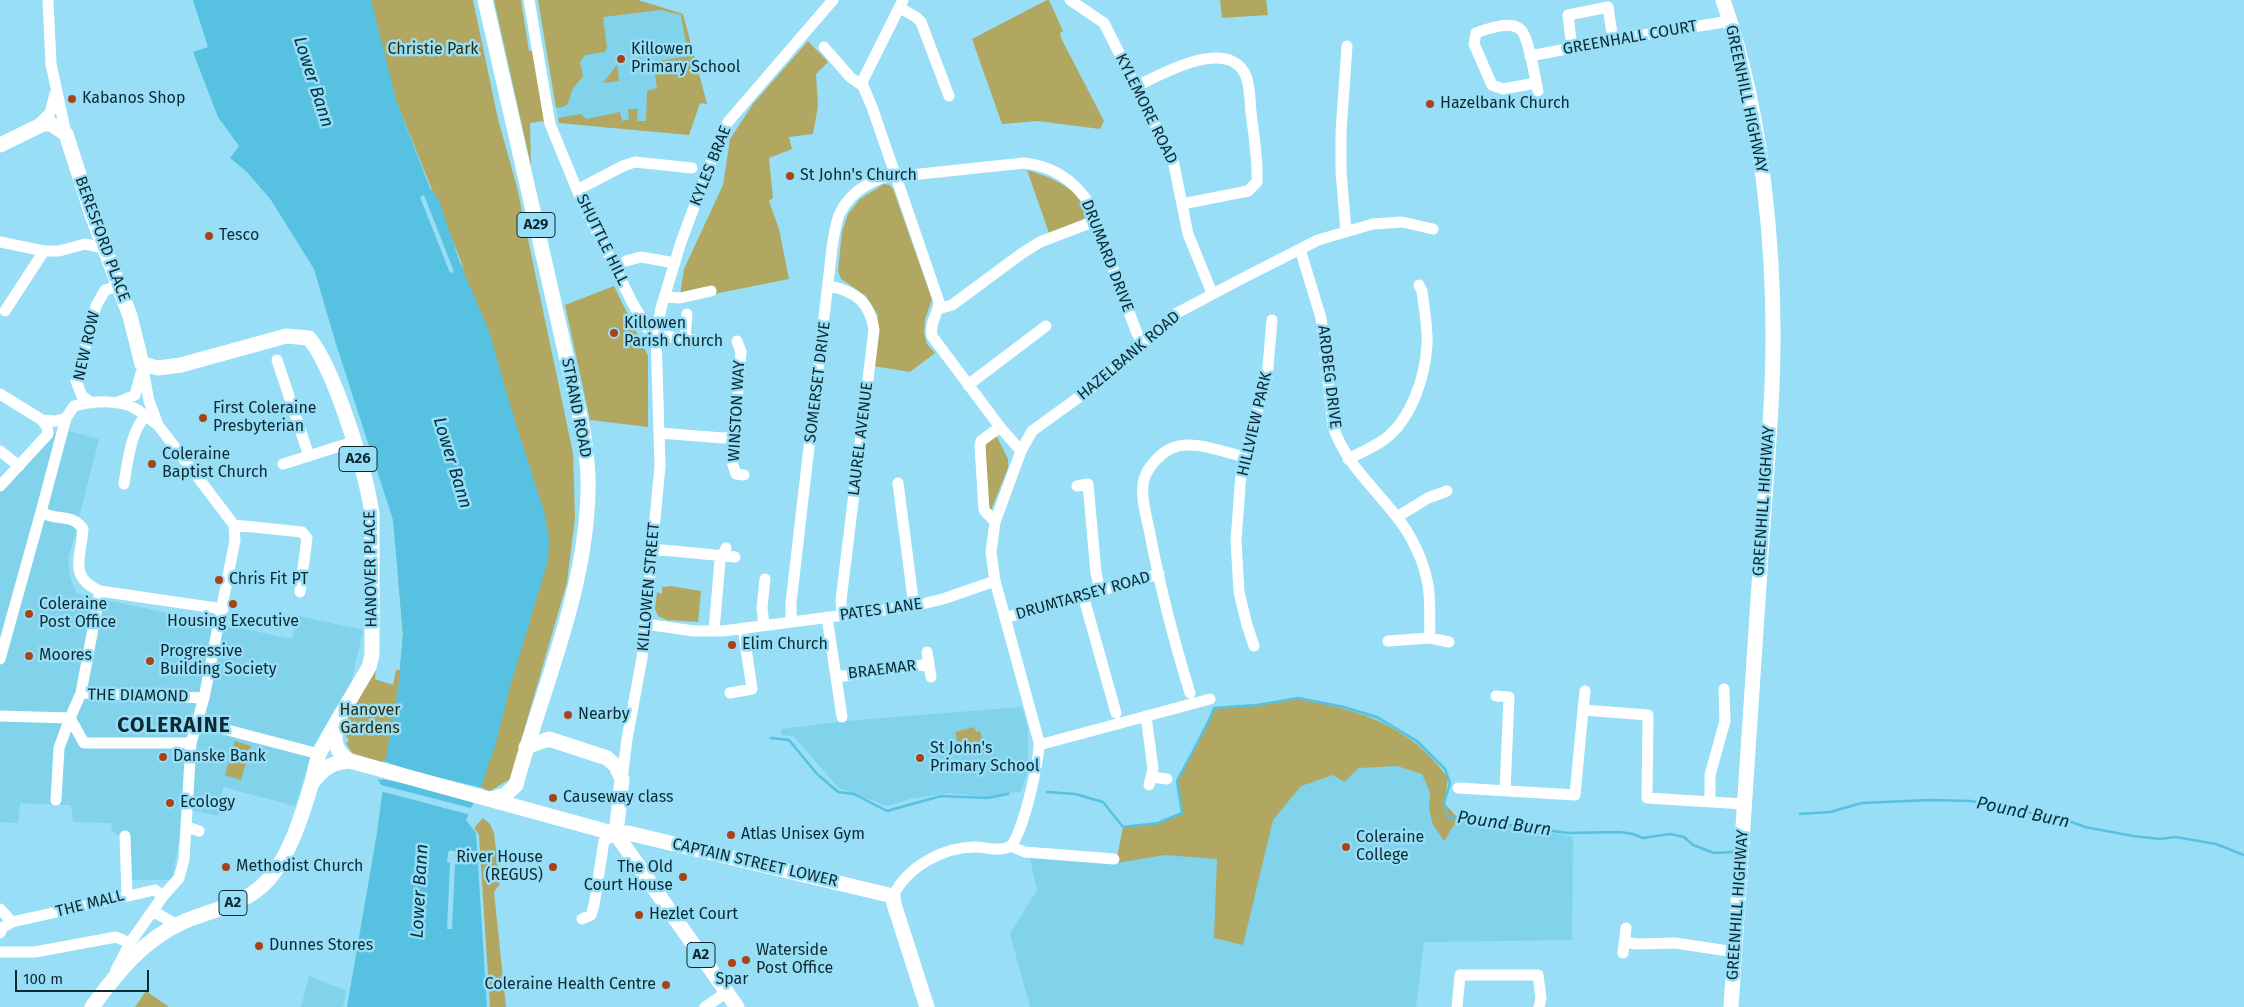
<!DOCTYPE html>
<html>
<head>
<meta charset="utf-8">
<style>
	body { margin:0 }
	#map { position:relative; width:2244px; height:1007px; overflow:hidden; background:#97def6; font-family:"Fira Sans",sans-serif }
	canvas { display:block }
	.scale { position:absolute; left:15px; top:970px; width:134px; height:22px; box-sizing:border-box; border:2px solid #0c2a33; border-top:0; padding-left:6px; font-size:15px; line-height:18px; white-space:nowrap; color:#0c2a33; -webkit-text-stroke:4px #97def6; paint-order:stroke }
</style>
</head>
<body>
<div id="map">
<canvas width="2244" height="1007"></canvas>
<div class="scale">100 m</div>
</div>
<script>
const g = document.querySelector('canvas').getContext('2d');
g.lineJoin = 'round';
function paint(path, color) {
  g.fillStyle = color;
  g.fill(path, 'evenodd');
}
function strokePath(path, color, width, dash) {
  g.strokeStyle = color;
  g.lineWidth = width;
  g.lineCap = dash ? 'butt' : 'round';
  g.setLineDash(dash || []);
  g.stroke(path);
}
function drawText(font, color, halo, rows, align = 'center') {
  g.font = font + ' "Fira Sans",sans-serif';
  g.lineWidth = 5;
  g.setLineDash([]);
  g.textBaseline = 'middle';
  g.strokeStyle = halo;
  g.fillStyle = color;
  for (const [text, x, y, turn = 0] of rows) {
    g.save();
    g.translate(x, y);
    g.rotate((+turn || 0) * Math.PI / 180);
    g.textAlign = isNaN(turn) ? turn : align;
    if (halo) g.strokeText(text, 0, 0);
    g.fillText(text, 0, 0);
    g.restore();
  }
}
paint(new Path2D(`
	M538 0H638L683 14 707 104 700 103 689 135 559 123Z
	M68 431 99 439 68 560 71 581 77 594 292 639 298 616 363 630 350 688 314 745 295 806 223 787 218 816 197 811 184 812 172 880H131L129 842 112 831 111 823 73 822 71 805 20 803 18 823 0 822V486L48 434Z
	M1298 698 1344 707 1377 717 1417 741 1448 778 1444 803 1450 817 1544 831 1573 837 1572 940 1424 942 1416 1007H1030L1010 934 1037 890 1030 858 1116 863 1123 827 1158 823 1182 813 1177 781 1209 721 1214 708 1257 705Z
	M1022 707 1028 730V771L1021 791 986 797 949 793 910 799 887 806 839 788 793 736 781 735 782 729 846 721Z
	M309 976 346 991 343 1007H301Z`), '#81d2eb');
paint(new Path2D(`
	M344 0H473L498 119 517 187 573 453 575 518 567 582 510 779 490 791 479 787 460 263 464 269 397 103 365 56Z
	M494 0H521L529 51H533L544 121 530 123 531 166Z
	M538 0H638L683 14 707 104 700 103 689 135 559 123 558 118 581 114 586 119 620 112 622 121 629 119 628 109H638L637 121H646L647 91 657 88 653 62 688 56 681 15 661 10 603 17 607 48 605 52 585 55 580 62 583 76C579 82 573 87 571 93 567 104 571 106 556 108Z
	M1047 0H1049L1063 31 1060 33 1061 38 1104 121 1100 129 1038 121 1002 124 972 39Z
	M1220 0H1266L1268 15 1222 18Z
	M808 41 828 62 816 74 818 106 813 134 789 137 792 149 769 158 773 198 769 201 779 229 789 279 679 301 684 269 723 185 730 139 753 104Z
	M617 65 619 81 603 83Z
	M1027 170C1037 173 1046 176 1056 181 1063 184 1067 189 1074 191L1086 208 1087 215 1083 220 1049 233Z
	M884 184 890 185 893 189 932 299 925 320 924 333 927 344 935 353 910 372 873 366 878 315 866 296 841 279 838 271 842 232 848 214 860 199Z
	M614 286 648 356V427L590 420 565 305Z
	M995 437H997L1008 459V468L991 510 988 507 985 443Z
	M398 578 408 637 387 764 352 753 346 743 349 741 344 733 348 726 342 723 376 669 375 679 393 685 396 670H400L403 634Z
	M671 586 701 591 698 622 667 620 658 616 655 609 657 592 662 594V587Z
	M1298 698C1360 711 1409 724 1448 778L1444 803 1458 818 1444 841 1433 825 1429 809 1430 792 1422 774 1397 766 1359 768 1344 782 1333 775 1301 786 1273 820 1243 945 1214 938 1217 859 1165 855 1116 863 1123 827 1158 823 1182 813 1177 781 1214 708 1257 705Z
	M974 727 976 732 980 731 986 753 982 754 980 750 976 751 974 744 966 746 964 742 958 744 955 732Z
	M235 741 251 746 241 780 225 775Z
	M483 818 490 824 494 833 500 884 494 892 506 1007H490L479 835 474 828Z
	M146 991 169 1007H135Z`), '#b2a761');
paint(new Path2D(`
	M193 0H371L397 103 430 188 439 200 460 263 489 331 514 418 544 511 549 538 548 561 510 687 496 743 482 784 466 820 476 833 487 1007H347L377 833 383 787 376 779 382 780 398 689 403 634 393 520 336 344 314 269 271 200 247 172 230 158 239 146 218 117 193 52 208 47Z`), '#56c1e0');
paint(new Path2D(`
	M424 195 451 264 454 272 450 273 420 197Z
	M383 761 416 772 483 788 471 815 380 791V787L374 779 376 777H380ZM377 778 412 785 474 803 471 808 381 785Z
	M451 850 458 853V864H455L452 929H447L450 863 447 862 448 852Z`), '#97def6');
strokePath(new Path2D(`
	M771 738 789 740 817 774 838 792 854 794 887 811 941 796 987 798 1008 794
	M1047 792 1075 794 1103 802 1123 827 1158 823 1182 813 1177 781 1209 721 1214 708 1257 705 1298 698 1344 707 1377 717 1417 741 1445 769 1450 783 1444 803 1448 817 1568 833 1620 832 1633 834 1643 838 1670 834 1684 837 1693 845 1714 853 1732 852
	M1800 814 1830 812 1862 803 1929 800 1971 801 2066 820 2085 827 2133 836 2160 839 2176 837 2216 844 2244 855`), '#56c1e0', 2.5);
strokePath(new Path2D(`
	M48 0 51 64 66 134
	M529 0 550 124 582 202 632 302 647 328 656 335 712 342
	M903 0 863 80V86L872 107 939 302C938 315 929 323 932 336L1000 427 1021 451
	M1070 0 1104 23 1173 160 1188 234 1212 293
	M900 8 916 17 921 22 949 96
	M824 47 850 77 863 86
	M1572 48 1568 15 1608 7 1613 40
	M1530 56 1613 40 1730 21
	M1536 83 1503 89 1492 85 1474 44 1476 33C1482 30 1488 29 1495 27 1503 25 1515 24 1521 30 1529 38 1535 79 1538 91
	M1135 87C1160 75 1223 38 1244 72 1250 82 1250 101 1251 113 1254 136 1258 159 1257 182L1248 191 1182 204
	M38 125 50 113 55 94
	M577 190 623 166 635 162 692 168
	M1346 231 1341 172V132L1347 46
	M0 242 44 251H59L85 244 104 248
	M1300 249 1321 318 1333 426C1345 463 1373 486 1396 516 1411 534 1424 561 1428 585 1431 602 1429 621 1430 638
	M626 261 641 257 675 263
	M829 286C855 291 870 302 874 330L841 600 842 615
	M665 297 680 298 711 291
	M938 309 952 305 1021 254 1040 242 1095 221
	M5 311 44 251
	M685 339 687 314
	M737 341 741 352 732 462 736 474 744 475
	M277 360 309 456
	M142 364 149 401 158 425 234 525 235 540 204 698
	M968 385 1046 326
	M0 394 42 420 56 421 66 418
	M92 403 82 396 76 381 96 306 105 290 119 286
	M116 403 135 395 141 373
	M158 425C150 420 144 414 136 409 120 399 92 401 74 406L66 418 41 512C57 522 71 512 83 529 81 558 68 577 100 591L223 609
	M659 433 723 438 733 437
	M0 451 19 466
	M1348 459C1360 453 1374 447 1385 439 1412 418 1425 377 1427 345 1428 327 1424 309 1422 291L1419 285
	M283 464 353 442
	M898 483 914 606
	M124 484C127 465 131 430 145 417
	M0 486 48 434 47 427 42 420
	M1077 486 1088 484 1096 573 1100 590
	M1397 517 1428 498 1447 491
	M995 522 984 510 980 446 981 441 1000 427
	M234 525 302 532 307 538 300 592
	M652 549 735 557
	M1083 595 1116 713
	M827 617 842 717
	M1005 618 1159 574
	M791 622V603L832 248C834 237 835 223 840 213 850 192 878 173 901 176L1024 163C1053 166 1075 181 1090 205L1136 331 1142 342
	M645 624 694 631H723L914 606 943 599 995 581
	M764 625 762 608 765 579
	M714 631 720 560 726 548
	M1388 641 1430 638 1449 642
	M1254 646 1247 625 1239 592 1236 541 1241 473 1244 457 1267 378 1272 320
	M927 652 931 677
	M0 659 41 512
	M836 677 929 664
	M81 693 204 698 191 743H84L70 718Z
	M81 693 100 591
	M730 693 752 689 743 628
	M1190 693C1174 641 1160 587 1150 534 1147 518 1141 500 1143 485 1144 471 1158 455 1170 449 1190 438 1223 452 1244 457
	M1496 696 1509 697 1505 791
	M1583 710 1585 691
	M0 716 70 718 59 748 56 800
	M1146 716 1153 769 1149 785
	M197 722 319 754
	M1039 745 1210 699
	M1152 777 1167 779
	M622 779 627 739 642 658 660 466 656 335 661 308 681 242 715 151 728 122 833 0
	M1458 788 1575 795 1583 710 1648 715 1647 798 1744 804
	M1710 802V775L1725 721 1724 689
	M187 827 199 831
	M125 836 127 895
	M1010 846 1025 852 1114 859
	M163 896 179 878 184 860 191 743
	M893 896C907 867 943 847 975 847 986 847 998 852 1009 847 1022 840 1040 758 1039 742L995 581 991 552 995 522 1021 451 1032 431 1100 382 1177 313 1247 276 1318 240 1373 224 1402 222 1433 229
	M0 909 12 922
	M152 913 158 914 177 925
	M582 919 591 915 594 905 604 841 616 834
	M0 933 2 928 12 922 155 890 163 896 130 943 116 970
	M1625 942 1636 944 1675 943 1735 952
	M0 952H35L116 937 130 943
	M1623 953 1626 928
	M705 1007 727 992
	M1457 1007 1460 975H1538L1541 998 1539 1007`), '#fff', 11);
strokePath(new Path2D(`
	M485 0 583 430C586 450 589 471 588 491 586 593 542 688 516 785L505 795 491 799
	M1723 0C1764 118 1777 263 1772 387 1769 453 1763 519 1759 585 1749 726 1741 866 1731 1007
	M0 145 43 124H51L66 134 92 215 130 316 142 364 158 368 181 365 286 336 309 338C335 370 366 472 372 514V655L369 667C353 695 335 723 320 752 316 761 315 772 312 782 303 813 289 858 267 881 245 905 211 910 183 922 144 939 116 974 92 1007
	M336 726C333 741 336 753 350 761L616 834 628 833 893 896 894 904 927 1007
	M526 747 549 739 607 758 616 766 622 779 616 834
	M313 782C323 768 333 762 350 761
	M616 834 737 1007`), '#fff', 15);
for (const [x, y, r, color] of [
	[621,59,5,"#a84218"],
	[72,99,5,"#a84218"],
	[1430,104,5,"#a84218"],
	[790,176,5,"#a84218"],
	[209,236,5,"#a84218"],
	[614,333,5,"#a84218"],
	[203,418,5,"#a84218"],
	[152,464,5,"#a84218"],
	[219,580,5,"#a84218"],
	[233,604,5,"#a84218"],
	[29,614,5,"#a84218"],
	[732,645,5,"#a84218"],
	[29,656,5,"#a84218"],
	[150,661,5,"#a84218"],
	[568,715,5,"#a84218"],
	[163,757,5,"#a84218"],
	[920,758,5,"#a84218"],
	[553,798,5,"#a84218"],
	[170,803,5,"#a84218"],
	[731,835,5,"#a84218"],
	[1346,847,5,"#a84218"],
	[226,867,5,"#a84218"],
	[553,867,5,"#a84218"],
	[683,877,5,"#a84218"],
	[639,915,5,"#a84218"],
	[259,946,5,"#a84218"],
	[746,960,5,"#a84218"],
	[732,963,5,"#a84218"],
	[666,985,5,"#a84218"]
]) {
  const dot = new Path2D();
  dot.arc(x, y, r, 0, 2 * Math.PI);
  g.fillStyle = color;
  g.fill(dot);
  strokePath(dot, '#97def6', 2);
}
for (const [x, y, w] of [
	[536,225,38],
	[358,459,38],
	[233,903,28],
	[701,955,28]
]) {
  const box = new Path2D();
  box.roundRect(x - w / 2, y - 12.5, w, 25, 4);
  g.fillStyle = '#97def6';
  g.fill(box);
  strokePath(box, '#0c2a33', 1);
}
drawText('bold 15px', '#0c2a33', null, [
	["A29",536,225],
	["A26",358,459],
	["A2",233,903],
	["A2",701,955]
]);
drawText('16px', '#0c2a33', '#97def6', [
	["GREENHALL COURT",1630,38,-10],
	["GREENHILL HIGHWAY",1746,99,78],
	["KYLEMORE ROAD",1146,109,64],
	["KYLES BRAE",711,166,-68],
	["BERESFORD PLACE",102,239,70],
	["SHUTTLE HILL",602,240,64],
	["DRUMARD DRIVE",1107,256,69],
	["NEW ROW",87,346,-77],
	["HAZELBANK ROAD",1129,356,-40],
	["ARDBEG DRIVE",1329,377,83],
	["SOMERSET DRIVE",818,382,-83],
	["STRAND ROAD",576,408,79],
	["WINSTON WAY",737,411,-87],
	["HILLVIEW PARK",1255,424,-77],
	["LAUREL AVENUE",861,439,-83],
	["GREENHILL HIGHWAY",1764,501,-86],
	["HANOVER PLACE",371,569,-91],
	["KILLOWEN STREET",649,587,-85],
	["DRUMTARSEY ROAD",1083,596,-16],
	["PATES LANE",881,610,-8],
	["BRAEMAR",882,670,-7],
	["THE DIAMOND",138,696,1],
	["CAPTAIN STREET LOWER",755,863,13],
	["THE MALL",90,904,-14],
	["GREENHILL HIGHWAY",1738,905,-86]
]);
drawText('16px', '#312b05', '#97def6', [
	["Christie Park",433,50],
	["Hanover",370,711],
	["Gardens",370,729]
]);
drawText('16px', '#0c2a33', '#97def6', [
	["Killowen",631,50],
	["Primary School",631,68],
	["Kabanos Shop",82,99],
	["Hazelbank Church",1440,104],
	["St John's Church",800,176],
	["Tesco",219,236],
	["Killowen",624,324],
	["Parish Church",624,342],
	["First Coleraine",213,409],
	["Presbyterian",213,427],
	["Coleraine",162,455],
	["Baptist Church",162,473],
	["Chris Fit PT",229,580],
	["Coleraine",39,605],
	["Post Office",39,623],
	["Housing Executive",233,622,"center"],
	["Elim Church",742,645],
	["Progressive",160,652],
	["Building Society",160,670],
	["Moores",39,656],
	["Nearby",578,715],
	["St John's",930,749],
	["Primary School",930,767],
	["Danske Bank",173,757],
	["Causeway class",563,798],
	["Ecology",180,803],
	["Atlas Unisex Gym",741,835],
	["Coleraine",1356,838],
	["College",1356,856],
	["River House",543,858,"right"],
	["(REGUS)",543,876,"right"],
	["Methodist Church",236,867],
	["The Old",673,868,"right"],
	["Court House",673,886,"right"],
	["Hezlet Court",649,915],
	["Dunnes Stores",269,946],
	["Waterside",756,951],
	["Post Office",756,969],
	["Spar",732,980,"center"],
	["Coleraine Health Centre",656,985,"right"]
], 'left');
drawText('italic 18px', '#00323f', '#97def6', [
	["Lower Bann",313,82,72],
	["Lower Bann",452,463,73],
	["Pound Burn",2023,813,12],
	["Pound Burn",1504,824,8],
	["Lower Bann",420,891,-87]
]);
g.letterSpacing = '1px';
drawText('bold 21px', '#0c2a33', '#97def6', [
	["COLERAINE",174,726]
]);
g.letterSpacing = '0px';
</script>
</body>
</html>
